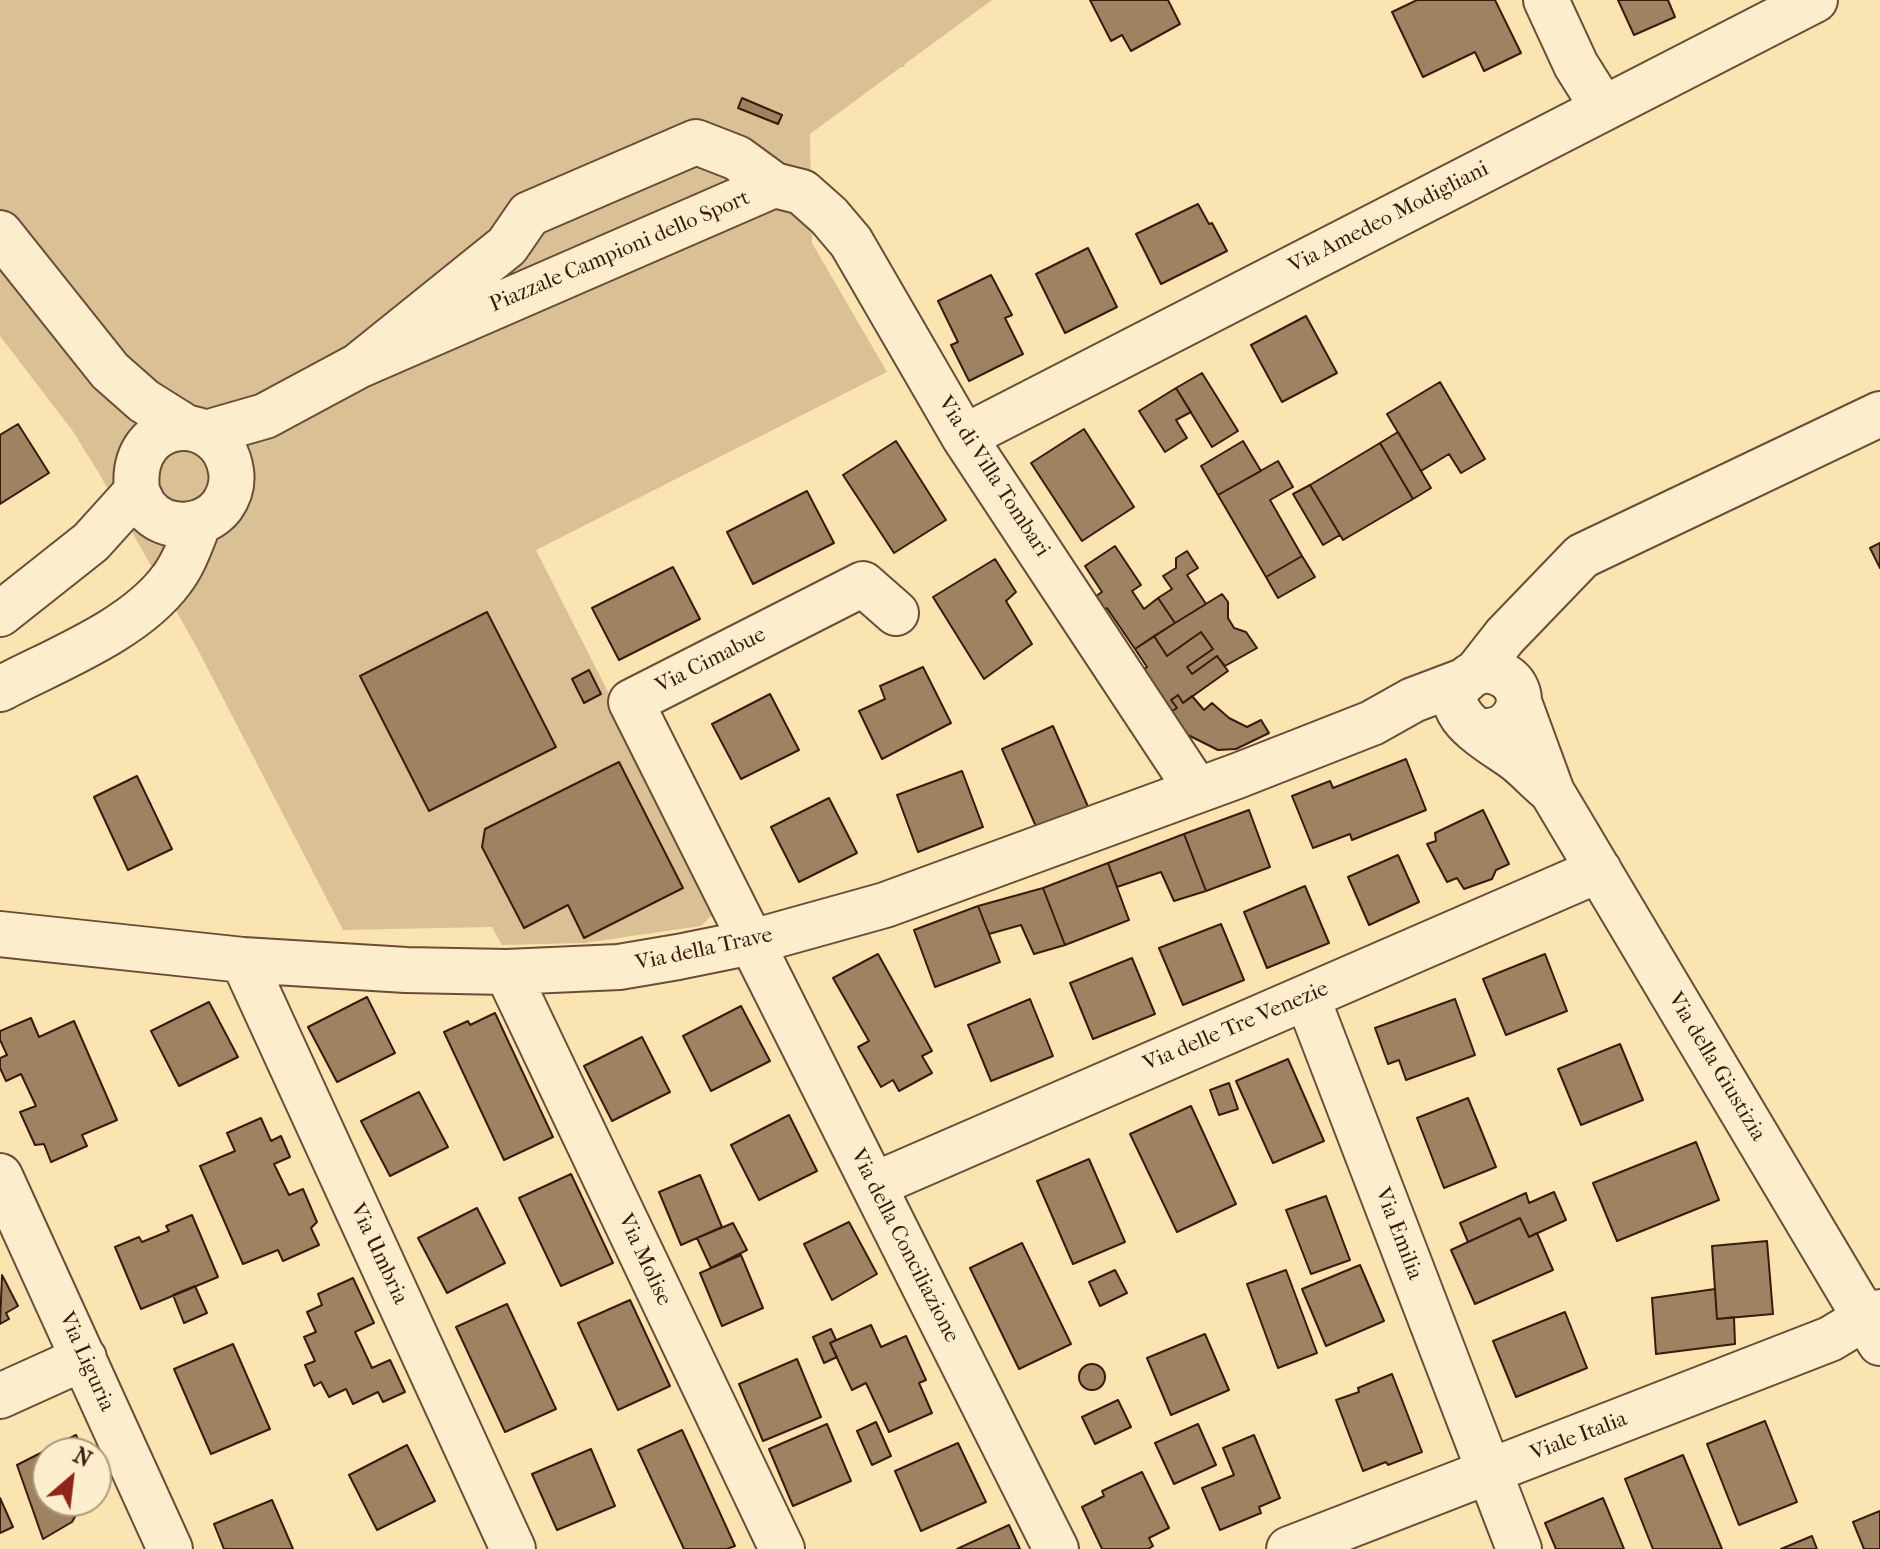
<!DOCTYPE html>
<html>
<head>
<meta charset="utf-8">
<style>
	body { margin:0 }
	#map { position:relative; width:1880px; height:1549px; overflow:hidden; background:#fae4b1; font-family:"IM FELL French Canon",serif }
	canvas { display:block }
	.north { position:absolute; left:32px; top:1437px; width:80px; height:80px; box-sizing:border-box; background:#fcedcc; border:2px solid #af9880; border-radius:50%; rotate:28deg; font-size:22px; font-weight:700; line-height:32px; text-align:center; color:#3b190d }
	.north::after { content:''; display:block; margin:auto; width:28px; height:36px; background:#8f2418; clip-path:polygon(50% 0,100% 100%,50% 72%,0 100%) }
</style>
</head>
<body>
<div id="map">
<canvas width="1880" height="1549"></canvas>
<div class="north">N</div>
</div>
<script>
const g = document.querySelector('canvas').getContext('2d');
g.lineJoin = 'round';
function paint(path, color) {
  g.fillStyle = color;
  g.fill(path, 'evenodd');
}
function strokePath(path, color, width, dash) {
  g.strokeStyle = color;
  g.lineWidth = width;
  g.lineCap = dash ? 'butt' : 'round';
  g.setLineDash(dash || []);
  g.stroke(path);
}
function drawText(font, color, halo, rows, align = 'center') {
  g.font = font + ' "IM FELL French Canon",serif';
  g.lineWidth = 6;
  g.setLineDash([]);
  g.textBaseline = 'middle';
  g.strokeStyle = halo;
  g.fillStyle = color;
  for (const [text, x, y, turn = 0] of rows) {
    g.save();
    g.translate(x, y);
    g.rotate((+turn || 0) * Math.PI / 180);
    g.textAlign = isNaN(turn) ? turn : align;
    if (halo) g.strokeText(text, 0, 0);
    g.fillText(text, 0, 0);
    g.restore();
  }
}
paint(new Path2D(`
	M0 0H992L905 64 904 67H901L810 134 812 243 887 372 536 550 718 909 701 926 584 943 502 945 492 927 343 930 197 648 100 475 72 430 0 336Z`), '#dac195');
const building = new Path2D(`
	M1090 0H1168L1180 24 1131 51 1122 35 1111 41Z
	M1417 0H1495L1521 53 1484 71 1475 52 1423 77 1392 12Z
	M1618 0H1668L1675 17 1634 35Z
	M742 98 782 115 778 124 738 108Z
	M1198 204 1209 224 1212 223 1227 251 1161 284 1136 234Z
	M1088 248 1117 307 1065 333 1036 274Z
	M991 275 1012 315 1005 318 1023 354 969 381 951 345 958 342 938 301Z
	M1306 316 1337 373 1282 402 1251 345Z
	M1202 373 1238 431 1212 447 1176 388Z
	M1440 382 1485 459 1461 473 1449 454 1421 471 1387 414Z
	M1176 388 1191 412 1176 420 1187 438 1165 452 1139 411Z
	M18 424 49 473 0 504V435Z
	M1084 429 1134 507 1082 541 1031 463Z
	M1398 432 1431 488 1413 499 1380 443Z
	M896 441 946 520 894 553 843 475Z
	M1243 441 1261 471 1218 495 1201 466Z
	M1380 443 1413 499 1343 540 1310 485Z
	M1278 461 1293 487 1270 500 1302 556 1266 577 1218 495Z
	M1310 485 1340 535 1323 545 1293 494Z
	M807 491 834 543 753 584 727 532Z
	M1880 543V568L1870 548Z
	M1115 546 1141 585 1132 591 1144 609 1158 598 1175 623 1135 649 1107 608 1099 613 1090 600 1102 592 1085 566Z
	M1187 551 1198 568 1187 575 1206 604 1175 623 1158 598 1172 589 1163 576 1176 568V558Z
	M1302 556 1315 577 1278 598 1266 577Z
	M995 559 1016 592 1006 601 1032 644 984 679 933 597Z
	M673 567 700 619 619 660 592 608Z
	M1222 594 1228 602V618L1234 628 1246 632 1257 648 1225 666 1217 656 1192 674 1187 667 1213 649 1201 632 1167 656 1154 636Z
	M487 612 556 747 429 811 360 676Z
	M1201 632 1213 649 1187 667 1192 674 1217 656 1228 671 1183 703 1178 695 1171 700 1177 708 1169 713 1140 672 1147 667 1135 649 1154 636 1167 656Z
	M923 667 951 723 882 759 859 711 885 699 880 686Z
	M589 670 601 694 584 703 572 679Z
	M770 694 799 750 741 779 712 724Z
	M1178 695 1183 703 1192 696 1204 710 1212 703 1229 718 1247 727 1261 720 1269 733 1236 749 1218 750 1182 732 1169 713 1177 708 1171 700Z
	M1053 726 1089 809 1038 831 1002 749Z
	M1406 759 1426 810 1352 840 1350 834 1313 848 1292 796 1330 781 1333 788Z
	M619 762 683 888 584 938 568 905 524 928 482 847 485 829Z
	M962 771 983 827 918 852 897 795Z
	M137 776 172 849 128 870 94 797Z
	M829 798 857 853 799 882 771 827Z
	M1249 810 1270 867 1206 891 1184 834Z
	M1483 810 1509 864 1496 870 1492 879 1464 889 1457 878 1447 882 1427 844 1436 841 1435 833Z
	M1184 834 1206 891 1174 901 1161 872 1117 887 1108 863Z
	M1398 855 1419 902 1369 925 1348 877Z
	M1108 863 1129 920 1065 945 1043 888Z
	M1305 886 1329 943 1267 968 1244 912Z
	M1043 888 1065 945 1034 954 1021 925 989 934 978 906Z
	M978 906 1000 962 935 987 914 930Z
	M1221 924 1244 980 1183 1005 1159 948Z
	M878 954 932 1051 922 1056 932 1073 899 1091 893 1080 881 1087 858 1047 869 1041 833 978Z
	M1545 954 1567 1011 1506 1035 1483 979Z
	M1132 958 1155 1014 1093 1039 1070 983Z
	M367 997 395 1053 337 1082 308 1027Z
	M1030 999 1053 1056 991 1081 968 1025Z
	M1455 999 1475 1055 1406 1080 1399 1060 1388 1064 1375 1028Z
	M209 1002 238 1057 179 1086 151 1031Z
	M741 1006 770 1061 711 1091 683 1036Z
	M495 1013 553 1137 504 1160 444 1032 468 1021 470 1025Z
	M31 1018 39 1037 74 1021 117 1120 82 1135 87 1146 51 1162 44 1144 35 1145 20 1112 36 1106 21 1074 6 1081 0 1068V1058L7 1055 0 1040V1031Z
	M642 1037 670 1092 612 1121 584 1066Z
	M1620 1044 1643 1100 1581 1125 1558 1069Z
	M1288 1059 1324 1141 1273 1163 1236 1081Z
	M1229 1083 1238 1109 1219 1115 1210 1090Z
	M419 1092 448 1147 390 1176 361 1121Z
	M1468 1098 1496 1167 1444 1188 1417 1118Z
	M1191 1106 1236 1204 1177 1232 1130 1134Z
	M789 1115 817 1171 759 1200 731 1145Z
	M261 1118 271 1141 281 1136 290 1157 274 1164 289 1195 303 1189 317 1222 311 1228 319 1245 283 1261 278 1250 243 1264 200 1166 235 1151 227 1133Z
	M1696 1142 1719 1200 1617 1241 1593 1183Z
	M1089 1159 1125 1242 1073 1264 1037 1181Z
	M571 1174 613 1263 561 1286 519 1198Z
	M700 1175 722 1227 681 1245 659 1192Z
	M1554 1192 1566 1220 1529 1237 1520 1218 1468 1242 1460 1223 1526 1193 1529 1203Z
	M1326 1196 1350 1260 1311 1274 1286 1210Z
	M477 1208 505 1263 447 1293 418 1238Z
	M192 1215 218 1277 141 1309 115 1247 139 1237 142 1242 169 1231 166 1226Z
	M1520 1218 1529 1237 1537 1233 1553 1270 1475 1304 1451 1250Z
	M849 1222 877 1274 832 1300 804 1244Z
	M733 1223 747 1250 711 1268 697 1238Z
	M1767 1241 1773 1314 1717 1319 1712 1246Z
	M1022 1243 1071 1344 1019 1369 970 1268Z
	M741 1255 763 1308 722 1326 700 1273Z
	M1360 1265 1384 1321 1326 1346 1302 1289Z
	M1115 1270 1127 1293 1100 1306 1089 1282Z
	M1286 1270 1317 1353 1278 1368 1247 1284Z
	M2 1275 18 1306 6 1313 9 1319 0 1324Z
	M353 1278 374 1323 355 1332 372 1368 390 1360 405 1392 383 1402 378 1392 353 1404 346 1389 329 1397 321 1382 314 1386 305 1365 315 1361 304 1337 316 1332 307 1312 322 1305 318 1294Z
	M195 1286 207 1313 184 1323 173 1295Z
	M1715 1289 1717 1319 1734 1317 1735 1344 1656 1354 1652 1298Z
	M630 1300 670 1386 618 1410 578 1323Z
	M507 1304 556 1409 505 1432 456 1327Z
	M1565 1312 1587 1368 1516 1397 1493 1341Z
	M871 1325 881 1347 906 1336 926 1380 919 1383 932 1413 889 1432 866 1383 852 1390 830 1343Z
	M831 1329 836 1340 830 1343 837 1357 824 1363 813 1337Z
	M1205 1334 1229 1390 1171 1415 1147 1358Z
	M233 1344 270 1429 211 1454 174 1369Z
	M797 1359 821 1417 763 1441 739 1384Z
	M1079 1377a13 13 0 1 1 26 0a13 13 0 1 1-26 0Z
	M1392 1374 1422 1452 1388 1465 1386 1462 1363 1471 1336 1400 1359 1392 1358 1388Z
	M1118 1400 1131 1427 1095 1444 1082 1417Z
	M1765 1421 1797 1502 1739 1525 1707 1444Z
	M876 1422 891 1456 872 1465 857 1431Z
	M827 1424 851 1481 793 1506 769 1449Z
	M1198 1424 1216 1465 1174 1484 1155 1443Z
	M682 1430 735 1546 727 1549H684L638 1450Z
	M76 1435 85 1453H48V1501H84L72 1522 43 1539 17 1465Z
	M1254 1435 1280 1498 1259 1507 1261 1513 1220 1530 1202 1488 1234 1475 1223 1448Z
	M958 1443 986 1502 921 1531 895 1471Z
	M407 1445 435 1501 377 1530 349 1475Z
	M591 1449 615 1506 557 1530 532 1474Z
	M1683 1455 1722 1549H1653L1625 1479Z
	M1142 1472 1169 1528 1149 1538 1153 1546 1148 1549H1102L1082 1507 1104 1496 1102 1491Z
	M0 1498 13 1527 0 1533Z
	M1603 1498 1624 1549H1556L1545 1523Z
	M272 1500 293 1549H224L214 1524Z
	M1880 1511V1549H1864L1853 1522Z
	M1009 1525 1020 1549H957Z
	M1812 1536 1817 1549H1781Z`);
paint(building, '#9e8362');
strokePath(building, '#3b190d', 2);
const minor = new Path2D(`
	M1546 0 1576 65 1603 108
	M0 233 110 371 144 401 187 428
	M358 366 507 246 529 214 696 142 737 158 774 185 802 192 829 216 851 242 964 437 1197 790
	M206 433 265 416 358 366 774 185
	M964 437 1815 0
	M896 613 863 584 631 702 1056 1549
	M0 614 91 542 137 491C128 413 222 409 231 471 233 484 229 496 222 506 204 529 165 532 146 508 142 503 140 497 137 491
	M1476 673 1505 636 1582 556 1880 414
	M0 689C55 660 135 630 172 579 185 562 191 542 199 523
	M1519 702 1552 792 1880 1343
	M1476 730C1518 739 1536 687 1498 673 1488 669 1477 671 1469 677 1426 710 1497 744 1518 761 1529 770 1539 781 1550 790
	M0 934 243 960 406 970 507 972 619 967 678 957 752 942 885 905 1237 776 1372 723 1413 700 1466 680
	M243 960 513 1549
	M507 972 782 1549
	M1307 997 1519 1549
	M0 1176 170 1549
	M874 1185 1599 870
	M0 1396 84 1358
	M1289 1549 1830 1339 1865 1318 1880 1312`);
strokePath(minor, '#6b4c36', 48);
strokePath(minor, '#fcedcc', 44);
drawText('22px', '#3b190d', '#fcedcc', [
	["Via Amedeo Modigliani",1389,218,-27],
	["Piazzale Campioni dello Sport",620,252,-23],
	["Via di Villa Tombari",993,477,57],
	["Via Cimabue",711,661,-27],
	["Via della Trave",704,950,-12],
	["Via delle Tre Venezie",1236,1027,-23],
	["Via della Giustizia",1716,1067,59],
	["Via Emilia",1398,1234,69],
	["Via della Conciliazione",904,1246,63],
	["Via Umbria",378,1254,65],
	["Via Molise",644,1260,65],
	["Via Liguria",86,1362,66],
	["Viale Italia",1579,1437,-21]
]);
</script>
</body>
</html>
